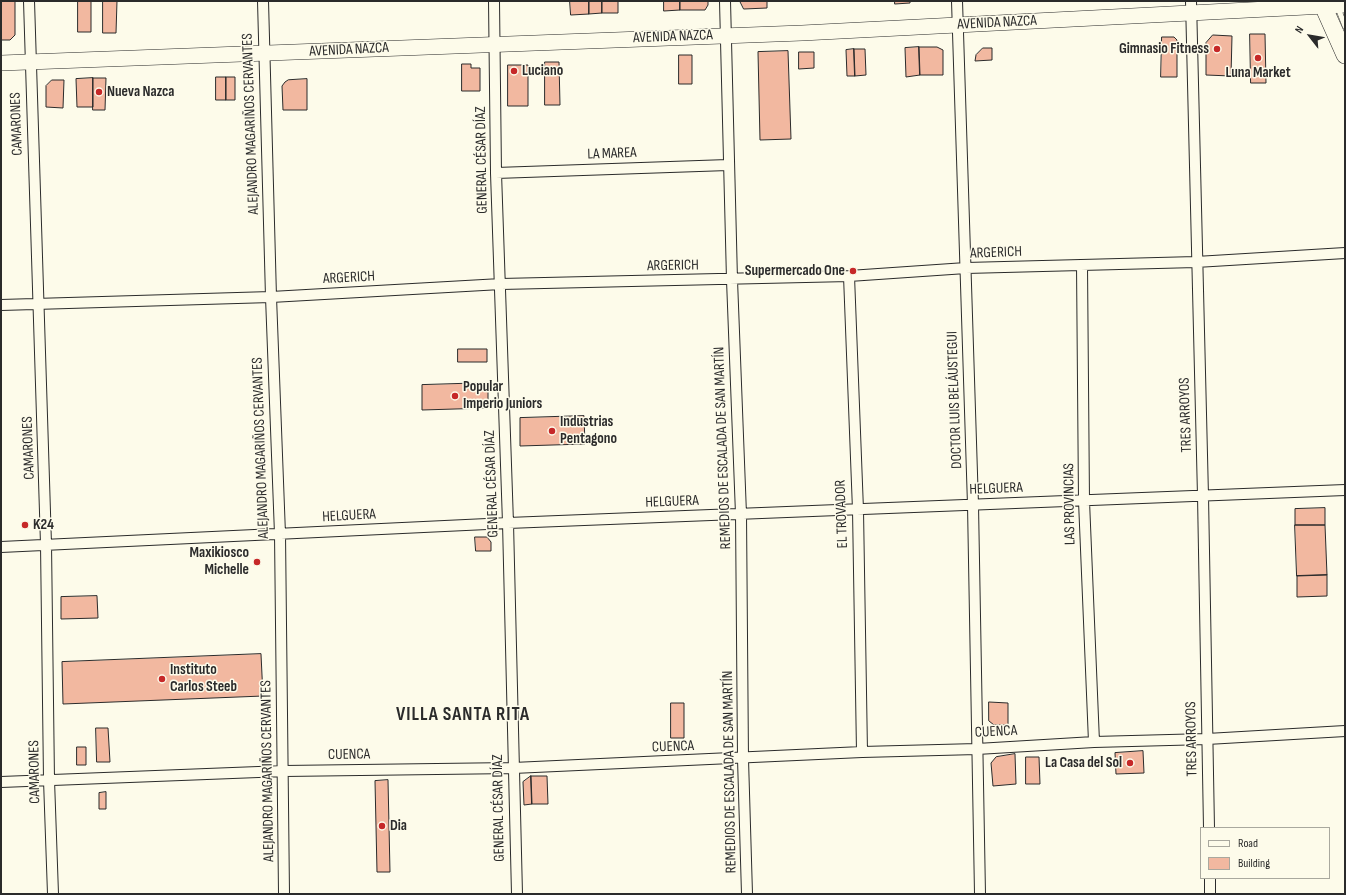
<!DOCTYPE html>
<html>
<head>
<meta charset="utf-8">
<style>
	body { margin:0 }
	#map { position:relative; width:1346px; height:895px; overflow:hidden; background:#fdfbea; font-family:"Sofia Sans Condensed",sans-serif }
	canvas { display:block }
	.frame { position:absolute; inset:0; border:2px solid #2b2b2b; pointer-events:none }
	.legend { position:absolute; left:1200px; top:827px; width:130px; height:52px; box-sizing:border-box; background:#fdfbea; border:1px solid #a9a89e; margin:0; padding:5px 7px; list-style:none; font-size:12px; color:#2b2b2b }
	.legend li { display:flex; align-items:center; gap:8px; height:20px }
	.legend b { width:20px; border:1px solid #a9a89e }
	.north { position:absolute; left:1290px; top:16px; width:40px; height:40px; -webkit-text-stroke:3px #fdfbea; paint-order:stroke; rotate:301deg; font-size:11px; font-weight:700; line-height:16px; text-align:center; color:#2b2b2b }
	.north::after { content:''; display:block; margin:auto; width:14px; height:18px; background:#2b2b2b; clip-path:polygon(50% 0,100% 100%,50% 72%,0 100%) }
</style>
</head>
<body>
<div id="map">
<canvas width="1346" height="895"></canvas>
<div class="frame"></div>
<ul class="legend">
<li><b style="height:5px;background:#fdfbea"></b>Road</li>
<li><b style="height:11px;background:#f2b8a0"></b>Building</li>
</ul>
<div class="north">N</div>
</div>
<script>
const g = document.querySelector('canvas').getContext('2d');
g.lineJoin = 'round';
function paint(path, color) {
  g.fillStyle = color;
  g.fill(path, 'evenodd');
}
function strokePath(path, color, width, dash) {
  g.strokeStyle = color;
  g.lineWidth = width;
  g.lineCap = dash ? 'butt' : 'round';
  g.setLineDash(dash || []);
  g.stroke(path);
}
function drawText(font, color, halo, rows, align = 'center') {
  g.font = font + ' "Sofia Sans Condensed",sans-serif';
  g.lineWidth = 3;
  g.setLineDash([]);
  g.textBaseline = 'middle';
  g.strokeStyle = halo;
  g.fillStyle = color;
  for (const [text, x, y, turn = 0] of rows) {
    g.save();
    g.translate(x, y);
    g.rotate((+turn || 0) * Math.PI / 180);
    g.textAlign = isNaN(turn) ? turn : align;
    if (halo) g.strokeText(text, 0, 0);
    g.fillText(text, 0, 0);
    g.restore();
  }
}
const building = new Path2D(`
	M1 1H15V35L10 40H1Z
	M78 1H91V32H78Z
	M103 1H117L116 33H103Z
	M570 1H589V14L571 15Z
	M589 1H602V13L589 14Z
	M602 1H618V13H602Z
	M664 1H680V10L664 11Z
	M680 1H708V5L705 10H680Z
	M740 1H767V8L744 9Z
	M895 1H910V3L895 4Z
	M1250 34H1265L1266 83H1251Z
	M1213 35 1232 36 1231 76 1206 75V43Z
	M1162 37H1174L1177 40V77H1161Z
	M919 47 920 75 906 77 905 48Z
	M919 47H937L943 50V75H920Z
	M983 48H992V60L975 61 976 55Z
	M854 49 855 76H847L846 50Z
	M854 49H865L866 75 855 76Z
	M788 51 791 139 760 140 758 52Z
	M799 52H814V68L799 69Z
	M679 55H692V84H679Z
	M545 62H559L560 105H545Z
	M462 64H471V68H480V91H462Z
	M508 65H528V106H508Z
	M216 77H226V100H216Z
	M226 77H235V100H226Z
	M93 78H106L105 110H93Z
	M93 78V107H77L76 79Z
	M307 79V110H283L282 86 285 82 288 80Z
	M52 80H64L63 108 46 107V86Z
	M458 349H487V362H458Z
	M488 383V408L422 410V385Z
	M584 416 585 444 520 446V418Z
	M1325 508V525H1295V509Z
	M1295 525H1325L1327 575 1297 576Z
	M475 537H487L491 542V551H476Z
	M1327 575V596L1297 597V576Z
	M97 596 98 618 61 619V597Z
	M261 654 263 696 63 704 62 662Z
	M989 702 1008 703V725H994L989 721Z
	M671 703H684V738H671Z
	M96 728H108L110 762H97Z
	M77 747H86V765H77Z
	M1143 751 1144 773 1116 774 1115 753Z
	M1015 754 1016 784 993 786 991 763 996 757Z
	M1026 757H1039L1040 784H1026Z
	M531 776 532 804 524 805 523 782Z
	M531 776H547L548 804H532Z
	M388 780 390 872H377L375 781Z
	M106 792V809H99V793Z`);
paint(building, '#f2b8a0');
strokePath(building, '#2b2b2b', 1);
const service = new Path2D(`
	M1338 8 1345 26`);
const minor = new Path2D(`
	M29 1 46 544 49 780 53 894
	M263 1 271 297 280 534 284 894
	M494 1 496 173 508 523 517 894
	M725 1 732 280 741 514 743 759 747 894
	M957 1 973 505 980 894
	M1191 1 1203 496 1209 828
	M496 173 728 165
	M1082 265 1084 501 1094 742
	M849 276 858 510 862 752
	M1 305 271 297 501 284 849 276 966 268 1196 262 1345 253
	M1 547 508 523 1345 490
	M1 782 284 771 513 768 862 752 977 749 1094 742 1207 739 1345 731
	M1210 878V894`);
const secondary = new Path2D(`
	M1 63 802 33 1345 5`);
const primary = new Path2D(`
	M1321 1 1345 55`);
strokePath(service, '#2b2b2b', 6);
strokePath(minor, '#2b2b2b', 12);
strokePath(secondary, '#2b2b2b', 16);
strokePath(primary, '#2b2b2b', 18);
strokePath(service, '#fdfbea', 5);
strokePath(minor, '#fdfbea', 10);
strokePath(secondary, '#fdfbea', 15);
strokePath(primary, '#fdfbea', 17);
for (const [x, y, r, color] of [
	[1217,49,4,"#c62828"],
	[1258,58,4,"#c62828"],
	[514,71,4,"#c62828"],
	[99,92,4,"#c62828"],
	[853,271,4,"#c62828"],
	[455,396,4,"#c62828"],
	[552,431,4,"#c62828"],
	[25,525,4,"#c62828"],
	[257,562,4,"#c62828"],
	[162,679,4,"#c62828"],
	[1130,763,4,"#c62828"],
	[382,826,4,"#c62828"]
]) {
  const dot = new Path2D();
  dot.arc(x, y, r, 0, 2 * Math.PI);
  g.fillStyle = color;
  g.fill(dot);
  strokePath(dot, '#fdfbea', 1.5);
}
drawText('15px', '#2b2b2b', '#fdfbea', [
	["AVENIDA NAZCA",997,23,-3],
	["AVENIDA NAZCA",673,37,-2],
	["AVENIDA NAZCA",349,50,-3],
	["CAMARONES",17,124,-92],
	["ALEJANDRO MAGARIÑOS CERVANTES",251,124,-92],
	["LA MAREA",612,154,-2],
	["GENERAL CÉSAR DÍAZ",482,160,-91],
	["ARGERICH",996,253,-2],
	["ARGERICH",673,266,-1],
	["ARGERICH",349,278,-3],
	["DOCTOR LUIS BELÁUSTEGUI",955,400,-92],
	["TRES ARROYOS",1186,415,-92],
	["CAMARONES",29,448,-92],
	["ALEJANDRO MAGARIÑOS CERVANTES",261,448,-92],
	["REMEDIOS DE ESCALADA DE SAN MARTÍN",723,448,-92],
	["GENERAL CÉSAR DÍAZ",492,484,-92],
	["HELGUERA",996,489,-2],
	["HELGUERA",672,502,-2],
	["LAS PROVINCIAS",1070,504,-91],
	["EL TROVADOR",842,514,-92],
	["HELGUERA",349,516,-3],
	["CUENCA",996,732,-3],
	["TRES ARROYOS",1192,739,-91],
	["CUENCA",673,747,-2],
	["CUENCA",349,755,-1],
	["ALEJANDRO MAGARIÑOS CERVANTES",268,771,-91],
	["CAMARONES",35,772,-91],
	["REMEDIOS DE ESCALADA DE SAN MARTÍN",730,772,-91],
	["GENERAL CÉSAR DÍAZ",499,808,-91]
]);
drawText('bold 15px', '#2b2b2b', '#fdfbea', [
	["Gimnasio Fitness",1209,49,"right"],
	["Luciano",522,71],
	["Luna Market",1258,73,"center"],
	["Nueva Nazca",107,92],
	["Supermercado One",845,271,"right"],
	["Popular",463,387],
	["Imperio Juniors",463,404],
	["Industrias",560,422],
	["Pentagono",560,439],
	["K24",33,525],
	["Maxikiosco",249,553,"right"],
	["Michelle",249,570,"right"],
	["Instituto",170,670],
	["Carlos Steeb",170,687],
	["La Casa del Sol",1122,763,"right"],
	["Dia",390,826]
], 'left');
g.letterSpacing = '1px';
drawText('bold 19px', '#2b2b2b', '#fdfbea', [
	["VILLA SANTA RITA",463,715]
]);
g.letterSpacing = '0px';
</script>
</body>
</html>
